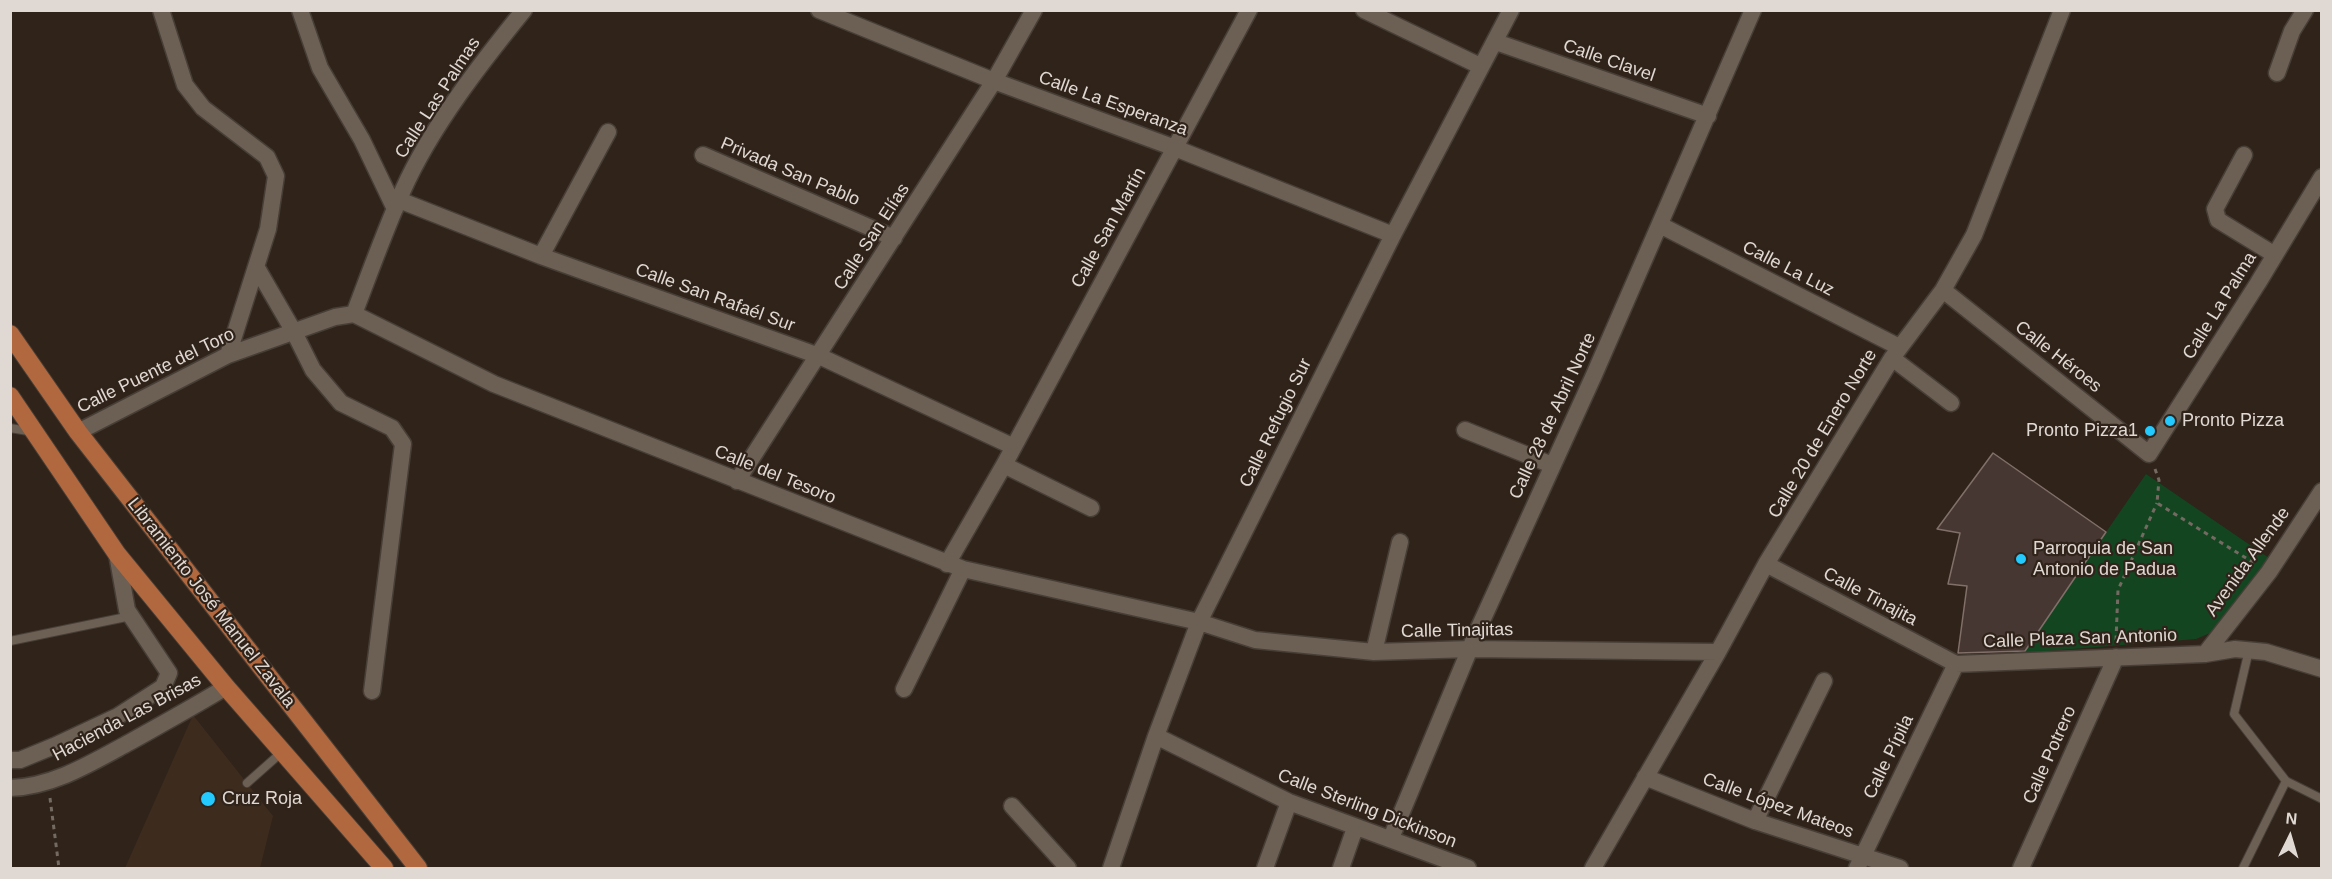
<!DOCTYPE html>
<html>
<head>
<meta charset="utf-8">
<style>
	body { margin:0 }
	#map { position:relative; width:2332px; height:879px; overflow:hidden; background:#2f231a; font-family:Arial,sans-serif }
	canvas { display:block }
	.frame { position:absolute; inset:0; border:12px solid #e0d8d2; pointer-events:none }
	.north { position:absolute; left:2260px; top:807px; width:60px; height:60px; -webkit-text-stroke:4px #2f231a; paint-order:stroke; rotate:5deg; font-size:16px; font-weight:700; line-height:24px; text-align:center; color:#e0d8d2 }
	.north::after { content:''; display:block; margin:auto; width:21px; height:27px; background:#e0d8d2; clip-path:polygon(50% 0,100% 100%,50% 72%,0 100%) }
</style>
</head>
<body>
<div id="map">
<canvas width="2332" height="879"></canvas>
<div class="frame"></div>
<div class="north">N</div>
</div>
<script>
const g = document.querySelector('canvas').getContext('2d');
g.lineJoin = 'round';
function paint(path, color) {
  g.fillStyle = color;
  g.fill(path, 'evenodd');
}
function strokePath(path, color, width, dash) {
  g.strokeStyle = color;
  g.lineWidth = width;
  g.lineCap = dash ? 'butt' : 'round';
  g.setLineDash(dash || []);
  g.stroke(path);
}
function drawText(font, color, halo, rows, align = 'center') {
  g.font = font + ' Arial,sans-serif';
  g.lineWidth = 4.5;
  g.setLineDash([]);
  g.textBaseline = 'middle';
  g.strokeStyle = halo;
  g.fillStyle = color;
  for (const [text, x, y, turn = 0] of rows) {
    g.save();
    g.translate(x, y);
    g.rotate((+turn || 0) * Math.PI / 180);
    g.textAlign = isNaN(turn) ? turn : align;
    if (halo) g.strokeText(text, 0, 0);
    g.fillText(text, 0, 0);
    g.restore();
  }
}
paint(new Path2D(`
	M193 715 273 816 260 868H125Z`), '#3d2c1e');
paint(new Path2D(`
	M2146 474 2272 560 2215 631 2196 639 2023 653Z`), '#134620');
const building = new Path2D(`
	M1993 453 2106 532 2025 651 1958 653 1967 586 1948 584 1960 533 1937 529Z`);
paint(building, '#473732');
strokePath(building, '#81706a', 1.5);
const service = new Path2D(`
	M10 428 34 432
	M10 641 131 616
	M2249 650 2234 714 2286 781 2322 799
	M247 783 282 752
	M2243 868 2286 781`);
const minor = new Path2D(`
	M161 10 185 85 203 108 267 157 276 176 268 229 228 355
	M300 10 320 68 362 140 395 209
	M819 10 994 81 1175 148 1393 235
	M1364 10 1480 66
	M1496 42 1708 116
	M2277 73 2292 31 2305 10
	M703 155 894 238
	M2244 155 2215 209 2218 220 2275 255
	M399 200 541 256 819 356 1012 446
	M1660 225 1899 347
	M541 256 608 132
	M257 268 294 332 313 370 341 403 392 428 403 444 372 691
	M1943 290 2149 454 2258 283 2322 177
	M354 314 494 384 963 569 1199 622 1255 640 1374 652 1471 649 1718 652
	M354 314C370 272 385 230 403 190 431 127 481 63 524 10
	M1892 358 1951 403
	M1465 430 1552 465
	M78 432 228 355 335 317 354 314
	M1004 465 1091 508
	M737 481 994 81 1034 10
	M947 564 1004 465 1249 10
	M1766 564 1956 664 2205 654 2235 649 2266 652 2322 669
	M1374 652 1400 542
	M2205 654 2269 572 2322 491
	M904 689 963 569
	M1156 736 1289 802 1468 868
	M10 760H20L54 746 118 716 163 687 169 673 127 610 117 554
	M1645 777 1755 821 1900 868
	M10 788C53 787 93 762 130 742 162 724 195 706 226 687
	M1012 806 1068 868
	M1755 821 1824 681
	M1391 838 1476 634 1594 375 1753 10
	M1111 868 1156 736 1199 622 1393 235 1511 10
	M1265 868 1289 802
	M1341 868 1355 828
	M1593 868 1718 652 1766 564 1892 358 1943 290 1974 235 2062 10
	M1857 868 1956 664
	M2021 868 2116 657`);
const primary = new Path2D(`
	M10 334 78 432 418 868
	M10 396 117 554 226 687 384 868`);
strokePath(service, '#473e36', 10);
strokePath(minor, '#473e36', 19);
strokePath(primary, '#473e36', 20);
strokePath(new Path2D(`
	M2155 469 2159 480 2157 503 2254 563
	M2116 640 2118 590 2157 503
	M50 798 59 868`), '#746a62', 3, [4.5, 4.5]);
strokePath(service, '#6c5f54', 8);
strokePath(minor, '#6c5f54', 16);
strokePath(primary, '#b2683e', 18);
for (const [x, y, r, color] of [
	[2170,421,6,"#24c9fe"],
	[2150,431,6,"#24c9fe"],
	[2021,559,6,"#24c9fe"],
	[208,799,8,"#24c9fe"]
]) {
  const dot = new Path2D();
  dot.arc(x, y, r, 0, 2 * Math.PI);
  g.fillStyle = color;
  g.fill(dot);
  strokePath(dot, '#2f231a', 2);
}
drawText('18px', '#e0d8d2', '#2f231a', [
	["Calle Clavel",1609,61,19],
	["Calle Las Palmas",438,98,-57],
	["Calle La Esperanza",1113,104,20],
	["Privada San Pablo",790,172,23],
	["Calle San Martín",1109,228,-61],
	["Calle San Elías",872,237,-57],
	["Calle La Luz",1788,269,27],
	["Calle San Rafaél Sur",715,298,20],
	["Calle La Palma",2220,306,-58],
	["Calle Héroes",2058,357,38],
	["Calle Puente del Toro",156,371,-26],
	["Calle 28 de Abril Norte",1553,416,-65],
	["Calle Refugio Sur",1276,423,-64],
	["Calle 20 de Enero Norte",1823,434,-59],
	["Calle del Tesoro",775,475,22],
	["Avenida Allende",2248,562,-54],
	["Calle Tinajita",1870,597,28],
	["Libramiento José Manuel Zavala",211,603,52],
	["Calle Tinajitas",1457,631,-1],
	["Calle Plaza San Antonio",2080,639,-2],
	["Hacienda Las Brisas",127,718,-28],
	["Calle Potrero",2050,755,-66],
	["Calle Pípila",1889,757,-64],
	["Calle López Mateos",1778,806,20],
	["Calle Sterling Dickinson",1367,809,21]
]);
drawText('18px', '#e0d8d2', '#2f231a', [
	["Pronto Pizza",2182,421],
	["Pronto Pizza1",2138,431,"right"],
	["Parroquia de San",2033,549],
	["Antonio de Padua",2033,570],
	["Cruz Roja",222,799]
], 'left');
</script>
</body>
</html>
